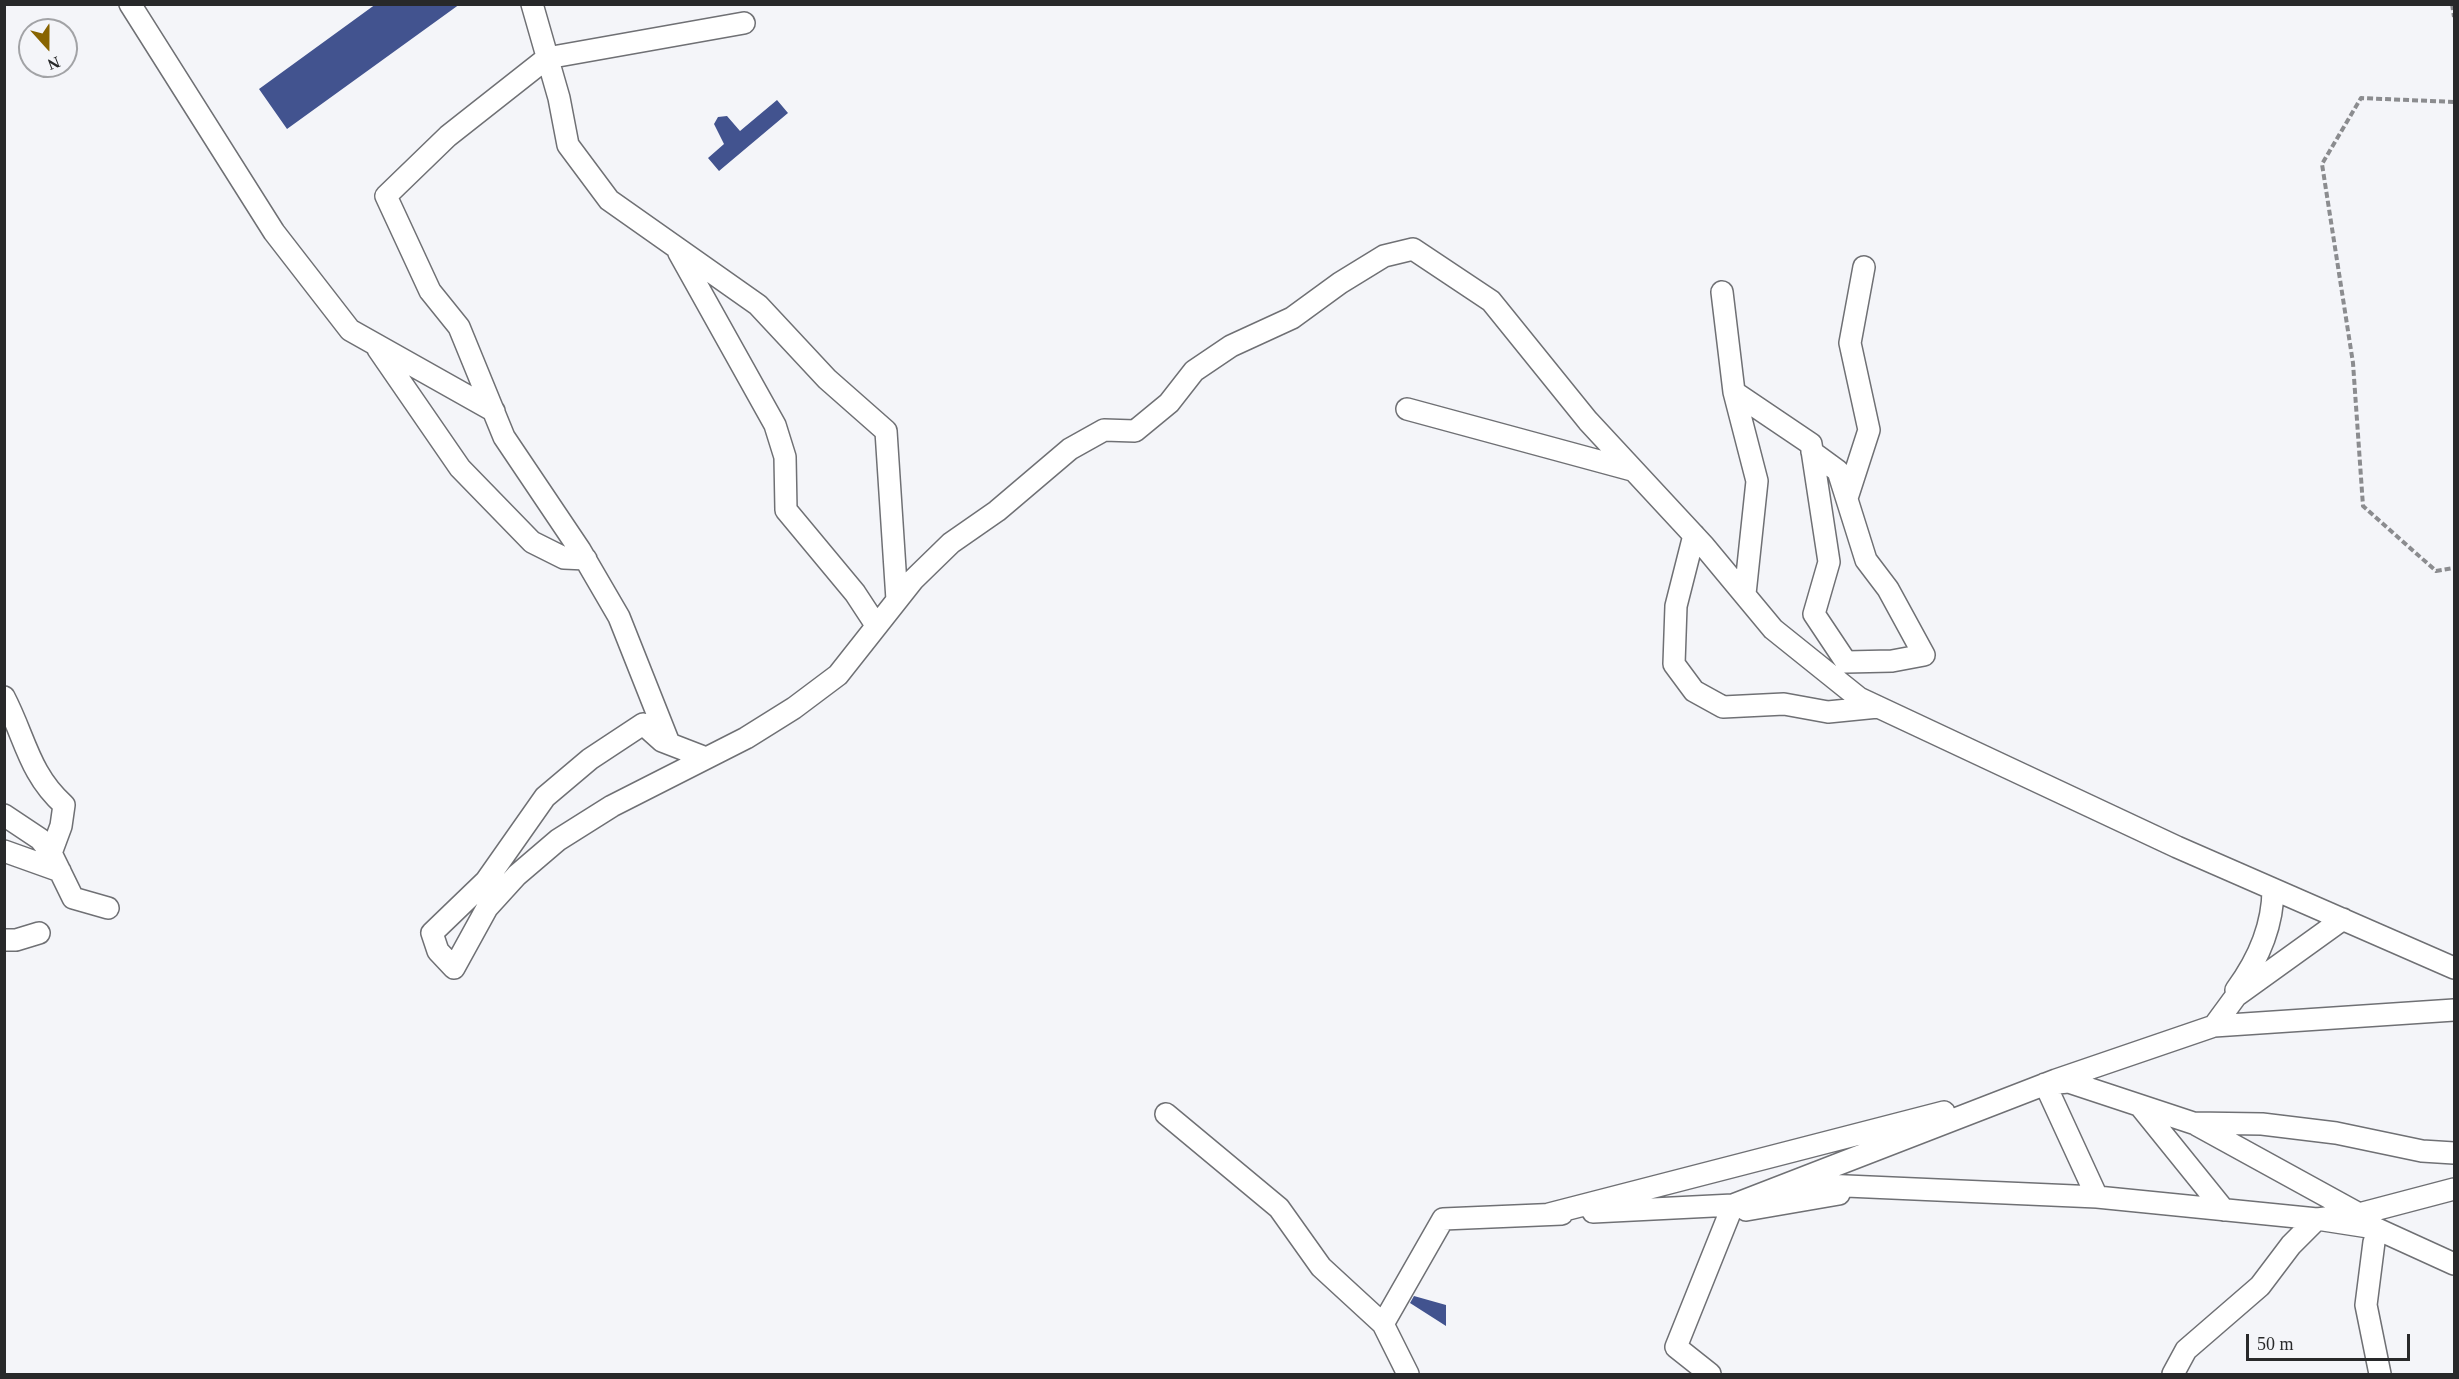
<!DOCTYPE html>
<html>
<head>
<meta charset="utf-8">
<style>
	body { margin:0 }
	#map { position:relative; width:2459px; height:1379px; overflow:hidden; background:#f4f5f9; font-family:Georgia,serif }
	canvas { display:block }
	.frame { position:absolute; inset:0; border:6px solid #28292a; pointer-events:none }
	.north { position:absolute; left:18px; top:18px; width:60px; height:60px; box-sizing:border-box; background:#f4f5f9; border:2px solid #a2a3a6; border-radius:50%; rotate:159deg; font-size:16px; font-weight:700; line-height:24px; text-align:center; color:#28292a }
	.north::after { content:''; display:block; margin:auto; width:21px; height:27px; background:#886401; clip-path:polygon(50% 0,100% 100%,50% 72%,0 100%) }
	.scale { position:absolute; left:2246px; top:1334px; width:164px; height:27px; box-sizing:border-box; border:3px solid #28292a; border-top:0; padding-left:8px; font-size:18px; line-height:21px; white-space:nowrap; color:#28292a; -webkit-text-stroke:4px #f4f5f9; paint-order:stroke }
</style>
</head>
<body>
<div id="map">
<canvas width="2459" height="1379"></canvas>
<div class="frame"></div>
<div class="north">N</div>
<div class="scale">50 m</div>
</div>
<script>
const g = document.querySelector('canvas').getContext('2d');
g.lineJoin = 'round';
function paint(path, color) {
  g.fillStyle = color;
  g.fill(path, 'evenodd');
}
function strokePath(path, color, width, dash) {
  g.strokeStyle = color;
  g.lineWidth = width;
  g.lineCap = dash ? 'butt' : 'round';
  g.setLineDash(dash || []);
  g.stroke(path);
}
paint(new Path2D(`
	M376 4H460L287 129 259 89Z
	M777 100 788 113 719 171 708 158 724 144 714 124 718 117 727 116 740 131Z
	M1414 1296 1446 1305V1326L1410 1303Z`), '#42538f');
const street = new Path2D(`
	M130 4 274 232 350 330 494 411
	M532 4 559 98 568 145 609 200 758 305 827 379 886 431 897 600
	M679 253 775 425 785 457 786 510 855 593 876 625
	M1722 292 1734 392 1757 481 1745 594
	M378 349 460 468 532 542 564 558 586 559
	M1734 392 1811 444 1829 562 1814 614 1846 662 1892 661 1924 655 1888 589 1866 560 1838 471 1812 452
	M1407 409 1632 470
	M1847 498 1869 430 1850 343 1864 267
	M1694 535 1676 606 1674 664 1694 691 1723 707 1784 704 1828 712 1878 707
	M4 697C25 737 29 774 64 805L61 826 51 853
	M669 743 619 617 580 550 504 437 459 327 430 291 386 196 448 136 547 58 744 23
	M706 758 662 741 643 724 590 759 545 797 486 881 432 933 438 951 454 968 487 908 517 875 558 840 612 806 746 738 794 708 838 675 913 580 951 543 997 511 1070 449 1104 430 1135 431 1169 403 1194 371 1231 346 1292 318 1340 283 1384 256 1413 249 1491 301 1588 421 1704 546 1773 629 1859 698 2177 847 2454 968
	M4 815 40 839 51 853 73 898 108 908
	M4 851 60 871
	M4 940H16L39 933
	M2236 990C2258 960 2273 926 2273 889
	M2214 1026 2236 996 2343 919
	M2140 1106 2224 1210
	M1166 1114 1279 1208 1321 1267 1383 1324
	M2197 1125 2359 1214
	M2454 1153 2422 1151 2336 1133 2262 1124 2193 1123 2069 1082 2045 1084 2097 1197 2317 1219 2359 1214 2454 1189
	M1801 1184 2097 1197
	M1746 1210 1839 1194
	M1593 1212 1733 1205
	M1549 1214 1944 1112
	M2374 1242 2366 1305 2380 1374
	M1408 1374 1383 1324 1443 1219 1562 1214
	M1710 1374 1676 1347 1733 1205 2056 1080 2214 1026 2454 1010
	M2173 1374 2186 1350 2260 1286 2291 1245 2317 1219 2375 1228 2454 1264`);
strokePath(street, '#6f7074', 24);
strokePath(new Path2D(`
	M2452 4 2454 17
	M2454 102 2361 98 2322 164 2353 363 2363 506 2436 571 2454 568`), '#8b8c8f', 4, [6, 3]);
strokePath(street, '#fff', 21);
</script>
</body>
</html>
